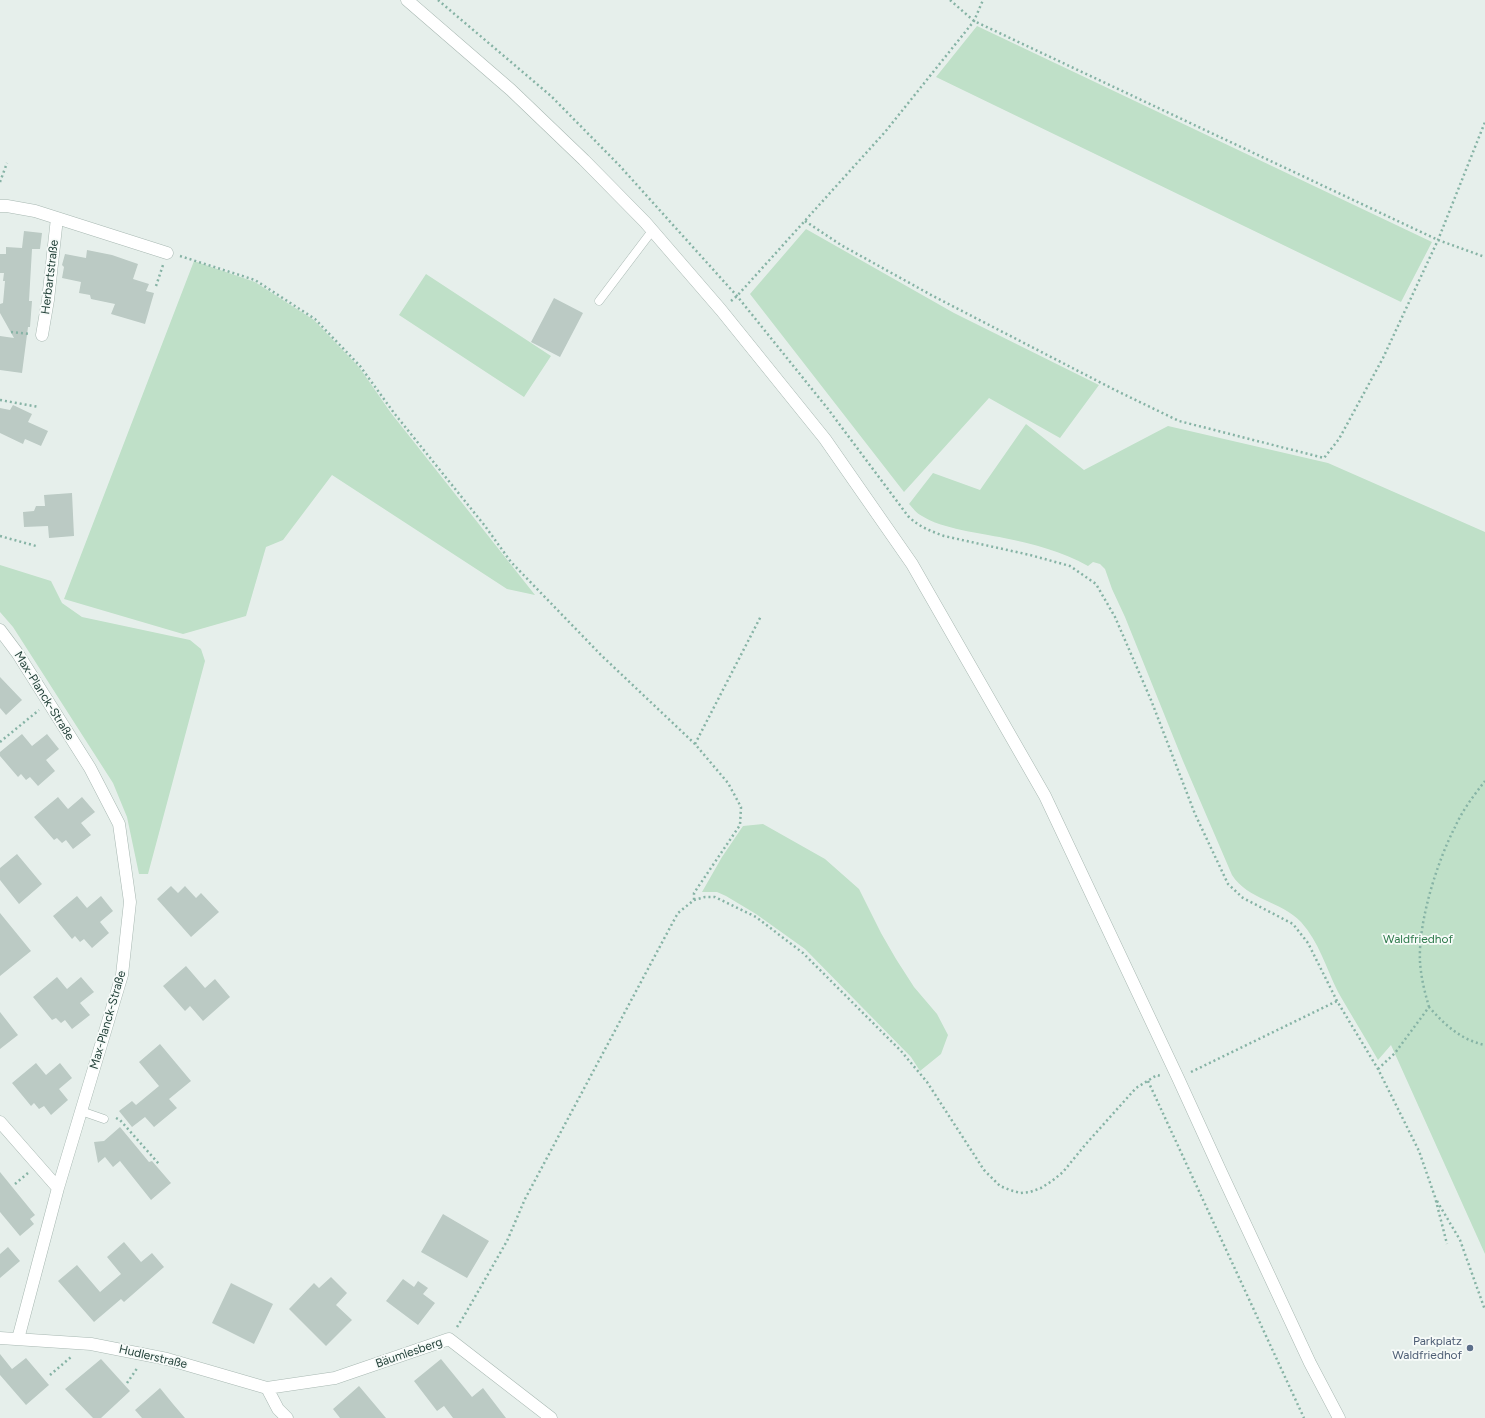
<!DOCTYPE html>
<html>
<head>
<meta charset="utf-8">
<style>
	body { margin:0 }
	canvas { display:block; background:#e6efeb }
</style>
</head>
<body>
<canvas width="1485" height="1418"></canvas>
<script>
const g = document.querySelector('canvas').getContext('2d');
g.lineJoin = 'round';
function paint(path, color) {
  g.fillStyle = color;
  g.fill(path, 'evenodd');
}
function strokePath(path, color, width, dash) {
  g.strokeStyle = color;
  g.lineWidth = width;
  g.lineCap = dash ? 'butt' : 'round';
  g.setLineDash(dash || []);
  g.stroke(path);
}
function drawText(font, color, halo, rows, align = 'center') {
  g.font = font + ' Figtree,sans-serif';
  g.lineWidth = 3.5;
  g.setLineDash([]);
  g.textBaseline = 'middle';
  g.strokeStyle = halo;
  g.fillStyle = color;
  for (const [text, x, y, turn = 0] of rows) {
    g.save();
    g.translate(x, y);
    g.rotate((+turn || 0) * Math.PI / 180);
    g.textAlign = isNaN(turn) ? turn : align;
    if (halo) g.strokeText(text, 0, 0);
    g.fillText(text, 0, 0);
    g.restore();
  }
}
paint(new Path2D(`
	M977 26 1432 242 1401 302 936 77Z
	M806 229 954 313 1099 385 1060 438 989 398 904 492 750 294Z
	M194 261 255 282 314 320 359 367 391 413 535 595 507 589 332 475 283 540 266 547 246 616 183 634 64 599Z
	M426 274 551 356 524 397 399 315Z
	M1026 424 1084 470 1168 426 1328 463 1485 532V1254L1391 1045 1378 1060C1365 1037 1351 1015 1338 992 1326 968 1319 942 1301 922 1281 901 1248 900 1232 875L1183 761 1125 617 1112 589 1105 569 1100 564 1093 562 1088 566C1062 551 1033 544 1004 538 980 533 942 529 922 516 916 513 913 508 909 504L933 473 980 490Z
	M0 565 51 581 62 603 82 617 190 640 201 649 205 661 148 874H139L127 817 113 783 13 627 0 612Z
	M763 824 825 859 859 889 881 933 896 959 914 987 937 1014 948 1035 941 1054 920 1071 911 1057 805 949 756 914 726 896 717 892H702L722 857 743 826Z`), '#bfe0c8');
paint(new Path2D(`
	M24 231 42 233 40 249H32L29 301H32L30 327H28L22 373 0 370V336L14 338 0 313V304L3 303 5 281H3L4 273H0V254H6V247L22 248Z
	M87 250 112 255 138 264 133 279 149 284 146 291 154 293 145 324 111 314 115 304 91 299 90 295 79 293 81 282 62 278 64 267 62 265 65 254 86 258Z
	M554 298 583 313 560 357 531 342Z
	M13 405 32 414 28 422 48 431 41 446 25 439 23 444 0 433V408L10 410Z
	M72 493 74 536 49 538 48 526 24 527 23 512 34 511 36 506H45L44 495Z
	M0 677 22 700 6 715 0 708Z
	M22 734 32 746 47 734 59 749 46 760 55 771 38 786 30 777 26 780 21 774 18 777 0 756V752Z
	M58 797 68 809 82 797 95 812 81 823 91 835 73 849 66 840 62 843 57 838 54 840 34 817Z
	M17 854 42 884 19 904 0 880V868Z
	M171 886 178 893 185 886 196 898 201 893 219 912 191 937 157 899Z
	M77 896 87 908 101 896 113 911 100 922 109 933 92 948 84 939 80 942 75 936 72 939 53 916Z
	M0 913 31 951 0 976Z
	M186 966 205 988 215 979 230 997 203 1021 190 1006 185 1011 163 986Z
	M57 977 67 989 81 977 94 992 80 1003 90 1015 72 1029 65 1020 61 1023 56 1018 52 1020 33 997Z
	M0 1012 18 1035 0 1049Z
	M160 1044 191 1081 169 1099 177 1108 154 1127 145 1117 132 1127 119 1111 132 1101 136 1105 159 1086 139 1062Z
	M36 1063 46 1075 60 1063 72 1078 59 1089 68 1100 51 1115 44 1106 39 1109 34 1103 31 1106 12 1083Z
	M120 1127 149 1162 152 1161 171 1183 151 1200 120 1161 113 1167 105 1157 98 1163 94 1142 104 1141Z
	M0 1172 35 1215 30 1219 34 1224 20 1236 0 1212Z
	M443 1214 489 1241 467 1278 421 1252Z
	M124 1242 141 1262 152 1253 164 1267 124 1302 121 1299 94 1322 58 1281 77 1265 100 1292 121 1274 107 1257Z
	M8 1247 20 1261 0 1278V1254Z
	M331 1277 347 1293 336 1305 352 1320 326 1346 289 1309 314 1283 319 1288Z
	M403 1279 414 1287 418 1281 428 1288 423 1294 435 1303 418 1325 386 1301Z
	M231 1283 273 1304 254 1344 212 1323Z
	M0 1354 12 1369 26 1358 49 1385 26 1405 0 1375Z
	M101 1359 130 1391 101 1418H93L65 1389Z
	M441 1359 472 1397 483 1388 506 1418H453L444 1406 437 1411 414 1381Z
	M359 1386 386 1418H340L333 1409Z
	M160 1388 173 1404 185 1418H142L135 1410Z`), '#bbcac4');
const service = new Path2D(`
	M599 301 652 231
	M81 1111 104 1119`);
const minor = new Path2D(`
	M0 206H7L35 211 167 253
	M42 335 48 300 57 218
	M0 630 18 654 90 768 119 824 130 902 122 975 58 1188 18 1339
	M0 1122 58 1188
	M0 1338 91 1344 167 1359 267 1388 278 1409 287 1418
	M267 1388 335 1378 449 1339 551 1418`);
const tertiary = new Path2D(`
	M407 0 511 90 584 160 645 222 721 310 825 439 912 564 1045 796 1178 1078 1220 1170 1310 1363 1339 1418`);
strokePath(service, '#a8b8b2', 9);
strokePath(minor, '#a8b8b2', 13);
strokePath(tertiary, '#a8b8b2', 13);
strokePath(new Path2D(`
	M438 0 551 96 619 165 737 296 828 409 908 516C919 527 931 531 944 536L1030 555 1070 566 1096 584 1115 617 1151 700 1195 814 1228 884 1243 898 1293 924 1308 943 1337 1001 1378 1069 1419 1151 1435 1197 1447 1244
	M950 0 974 21 1438 240 1485 257
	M0 182 7 163
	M805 221 841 245 933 296 1115 390 1179 421 1324 458 1339 439 1383 358 1438 240 1485 122
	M180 256 255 280 315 319 360 366 394 413 485 526 511 562 601 655 695 744 728 783 741 807 740 825 694 893V900
	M156 286 163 265
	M731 301 737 296 885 132 974 21 983 0
	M11 332 30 334
	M0 400 39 407
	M0 536 36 546
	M0 742 39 710
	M695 744 761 616
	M1429 1007C1425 993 1421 978 1420 962 1418 922 1437 862 1455 827 1462 811 1474 795 1485 781
	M1378 1069 1395 1053 1429 1007C1445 1025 1461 1040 1485 1045
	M1191 1072 1337 1001
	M1148 1081 1304 1418
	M116 1118 120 1120 159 1164
	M15 1184 28 1173
	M1437 1201 1460 1240 1485 1310
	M457 1327 464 1316 507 1241 525 1199 673 922 678 913 694 900 705 897H715L756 917 803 953 901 1051 927 1082 984 1170 1000 1186 1010 1190 1020 1193 1030 1192 1041 1188 1052 1181 1063 1172 1085 1145 1136 1088 1157 1075 1161 1076
	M50 1375 71 1357
	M127 1383 138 1367`), '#86b3a5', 2.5, [2, 3]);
strokePath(service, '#fff', 8);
strokePath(minor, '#fff', 12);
strokePath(tertiary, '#fff', 12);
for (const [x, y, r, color] of [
	[1470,1348,4,"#5c6f8a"]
]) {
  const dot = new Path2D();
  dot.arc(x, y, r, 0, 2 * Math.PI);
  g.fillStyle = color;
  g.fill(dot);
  strokePath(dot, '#f7fbf9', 1.5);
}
drawText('12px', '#24423a', '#f7fbf9', [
	["Herbartstraße",50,277,-83],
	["Max-Planck-Straße",44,696,58],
	["Max-Planck-Straße",108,1020,-74],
	["Bäumlesberg",409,1353,-19],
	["Hudlerstraße",153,1357,13]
]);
drawText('12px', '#2d7a4b', '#f7fbf9', [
	["Waldfriedhof",1418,939]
]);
drawText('12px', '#4e5e75', '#f7fbf9', [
	["Parkplatz",1462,1341],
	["Waldfriedhof",1462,1355]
], 'right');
</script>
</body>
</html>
